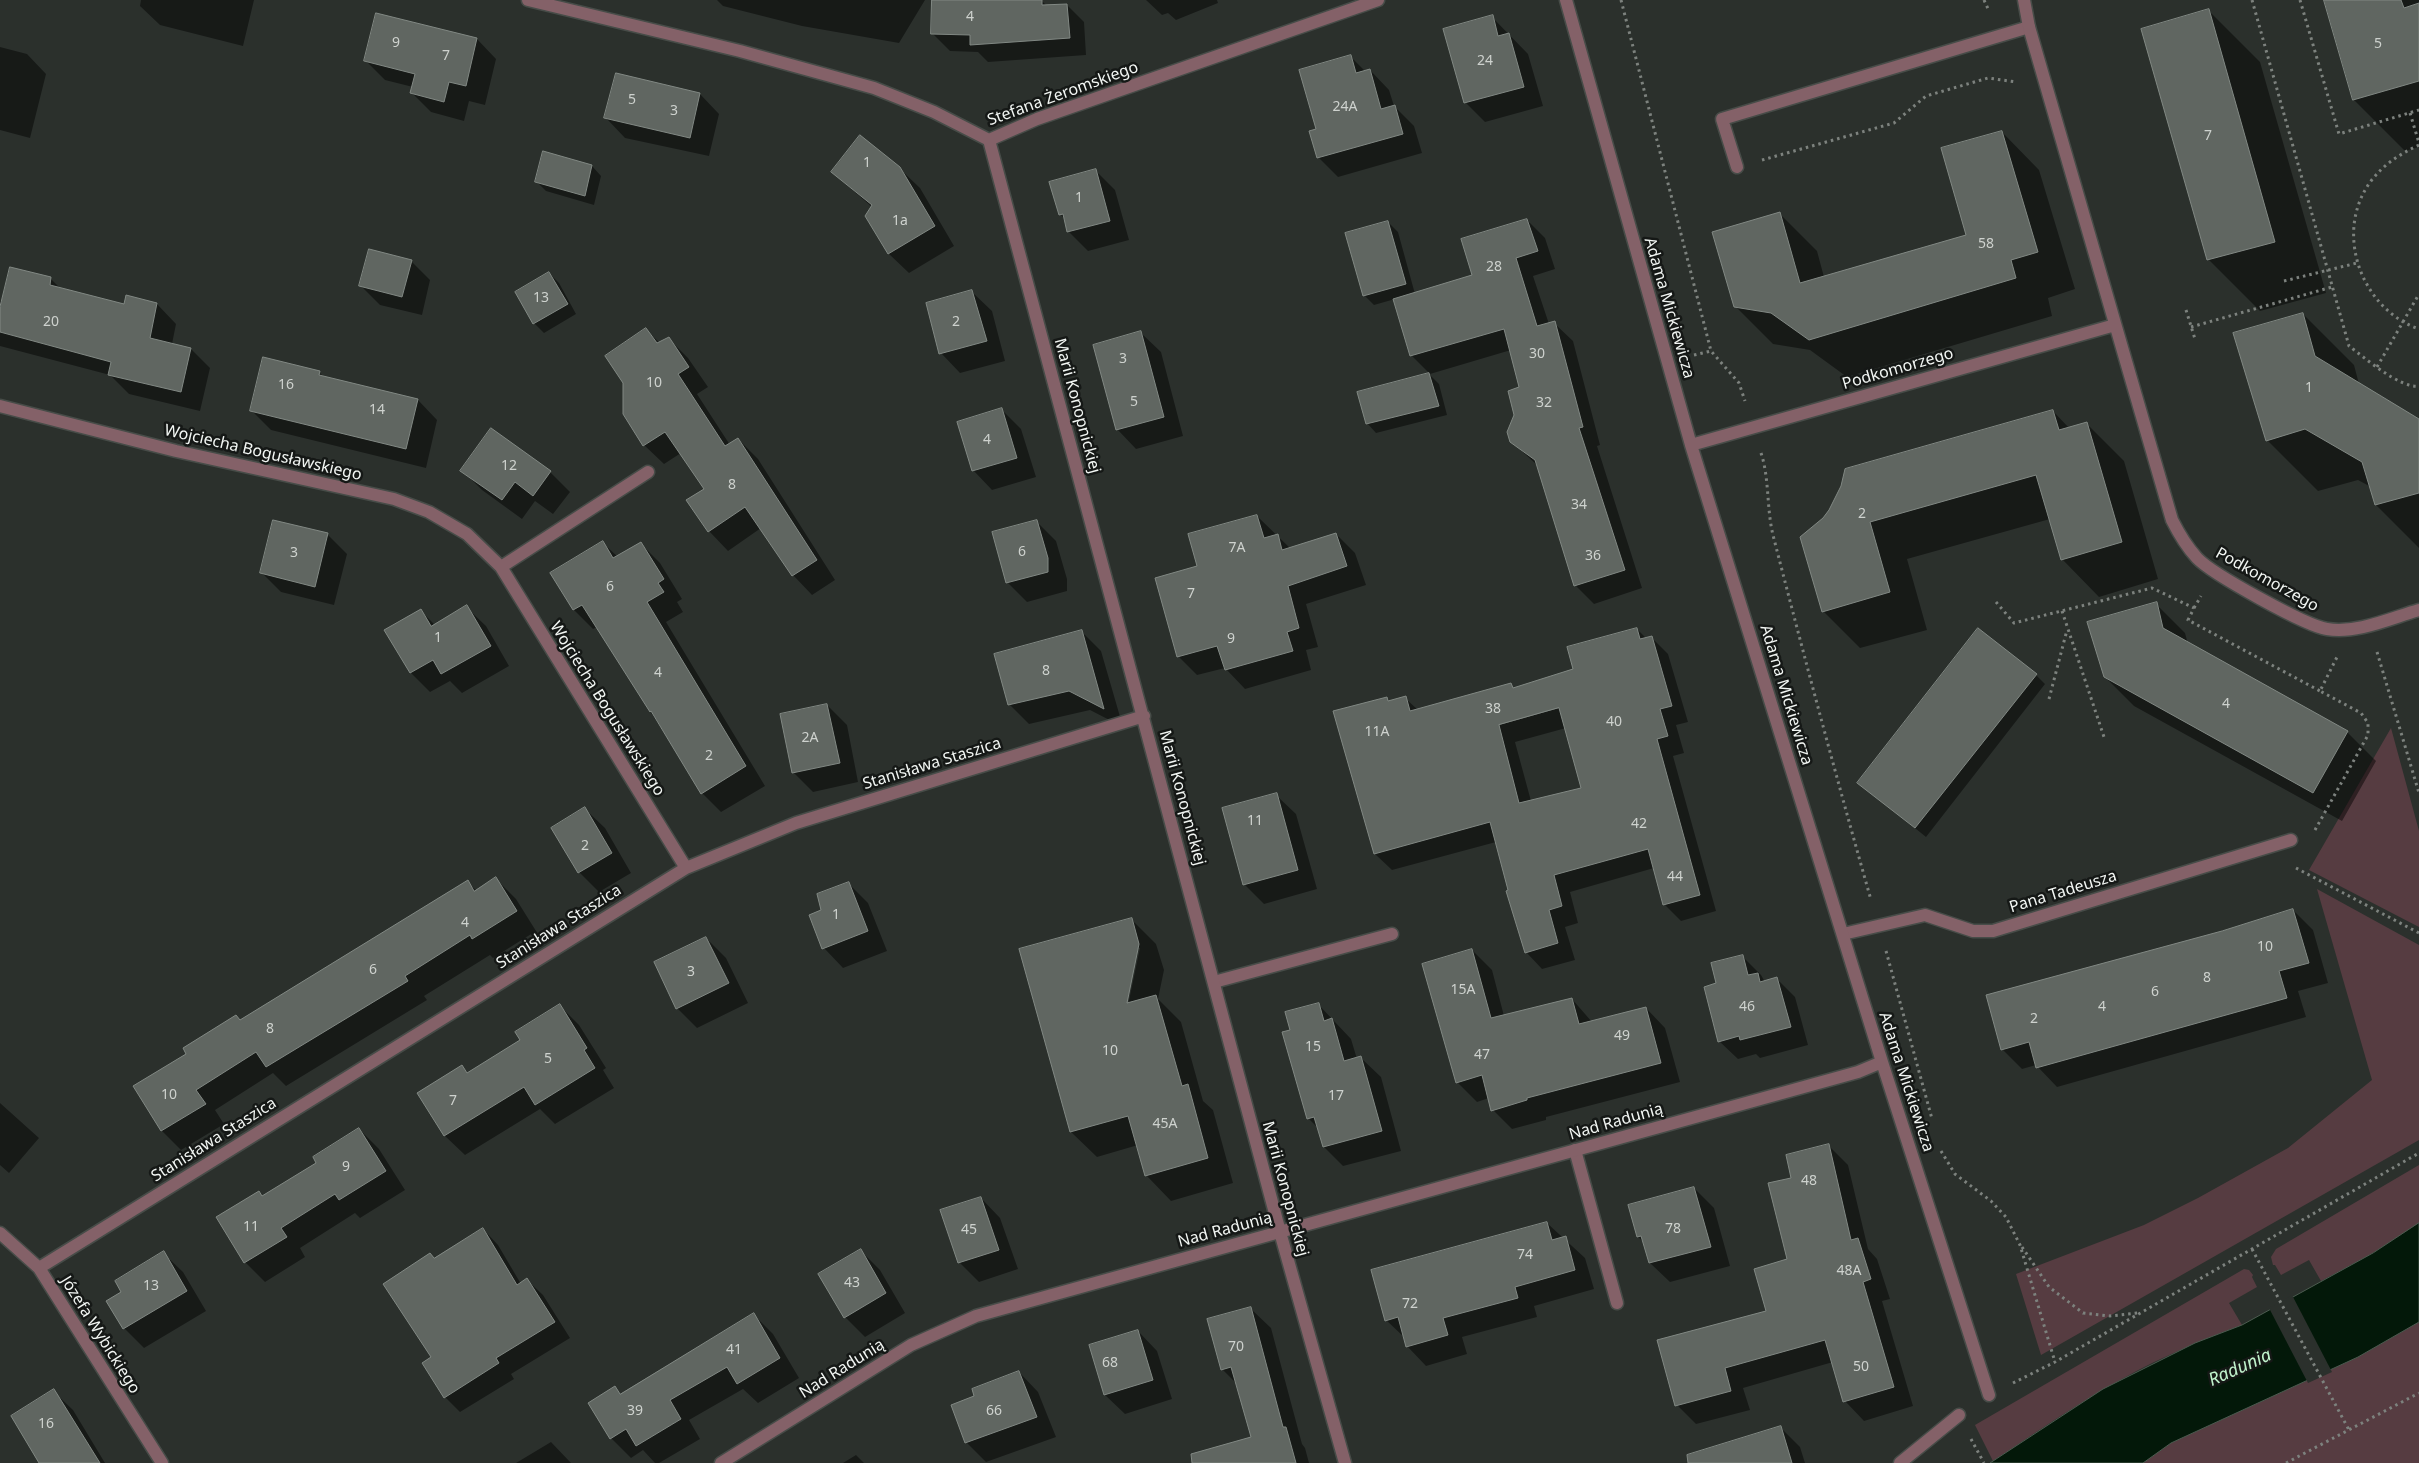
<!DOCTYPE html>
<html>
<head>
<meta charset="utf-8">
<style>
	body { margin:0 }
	canvas { display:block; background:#2b302c }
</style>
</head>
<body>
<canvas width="2419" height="1463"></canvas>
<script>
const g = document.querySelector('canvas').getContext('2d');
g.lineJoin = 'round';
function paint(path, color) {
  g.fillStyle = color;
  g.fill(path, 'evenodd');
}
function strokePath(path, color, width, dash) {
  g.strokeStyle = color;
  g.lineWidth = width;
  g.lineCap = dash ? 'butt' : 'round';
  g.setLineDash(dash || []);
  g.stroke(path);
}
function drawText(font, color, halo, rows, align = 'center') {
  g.font = font + ' "Noto Sans",sans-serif';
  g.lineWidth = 5;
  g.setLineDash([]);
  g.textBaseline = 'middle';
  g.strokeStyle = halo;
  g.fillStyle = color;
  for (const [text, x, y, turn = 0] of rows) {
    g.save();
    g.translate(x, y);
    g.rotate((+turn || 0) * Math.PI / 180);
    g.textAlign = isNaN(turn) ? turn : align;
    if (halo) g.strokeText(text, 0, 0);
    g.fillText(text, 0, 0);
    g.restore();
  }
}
paint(new Path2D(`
	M2391 728 2419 831V927L2309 870Z
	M2317 889 2419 945V1140L2041 1355 2016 1274 2144 1225 2198 1198 2288 1148 2372 1080Z
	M2419 1165V1223L2373 1253 2321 1281 2309 1260 2281 1275 2275 1265H2273L2271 1257 2276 1249Z
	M2244 1269 2249 1270 2253 1275 2252 1277 2257 1287 2229 1303 2242 1325C2194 1343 2147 1363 2103 1390 2065 1412 2029 1437 1993 1461L1975 1425Z
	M2419 1322V1463H2143L2171 1443 2358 1357Z`), '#563c41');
const water = new Path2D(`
	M2419 1223V1322L2358 1357 2171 1443 2143 1463H1990L2103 1389 2195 1343 2242 1325 2373 1253Z`);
paint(water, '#031809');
strokePath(water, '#4b5b4f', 1);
paint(new Path2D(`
	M2292 1295 2332 1372 2308 1383 2269 1308Z`), '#2b302c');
paint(new Path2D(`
	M141 0H254L243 46 160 25 140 6Z
	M717 0H925L899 43 802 26 723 6Z
	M933 0H1025L1042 1 1047 6 1067 5 1084 22 1086 55 988 62 978 52 950 51 933 34Z
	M1146 0H1217L1218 3 1176 20 1168 13 1162 15Z
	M2325 0H2419V147L2405 151 2354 100Z
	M2209 11 2260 62 2326 293 2260 311 2208 259Z
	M377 14 477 39 496 59 485 105 469 101 464 121 431 112 412 93 413 87 385 80 365 60Z
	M1492 17 1528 54 1543 106 1485 122 1465 102Z
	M0 47 27 54 46 74 30 138 0 130Z
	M1351 57 1366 72 1370 70 1389 90 1394 106 1414 126 1422 153 1338 177 1318 157V130Z
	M700 94 719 114 709 156 625 138 606 118Z
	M2002 132 2039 170 2075 289 2048 298 2052 316 1847 377 1810 350 1773 344 1735 306 1780 214 1817 251 1824 277 1968 236Z
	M544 152 592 166 601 176 594 205 546 191 536 181Z
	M899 168 920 188 954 246 909 273 889 254 866 216 872 207 832 172Z
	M1096 171 1115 190 1129 240 1088 251 1069 232 1066 220 1060 214Z
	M1527 220 1545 238 1555 269 1533 276 1549 324 1554 323 1573 341 1600 445 1597 446 1642 588 1594 604 1576 586 1538 466 1511 441 1521 388 1511 350 1430 374 1412 356 1395 299 1374 305 1364 295 1388 222 1398 232 1415 294 1473 276Z
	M411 261 430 280 422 315 380 305 361 286Z
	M549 273 559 283 576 314 544 333 534 323Z
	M51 279 61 289 125 305 127 297 157 304 176 324 172 344 191 349 210 368 200 411 129 394 110 375 0 346V301L3 302Z
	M972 292 992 311 1005 361 960 373 941 353Z
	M2303 314 2354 365 2359 384 2416 419 2419 418V548L2376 505 2371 487 2358 480 2318 491 2267 440Z
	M646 330 660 343 668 338 688 358 708 387 697 394 730 445 738 439 758 459 835 580 812 595 793 575 761 528 728 551 709 531 705 489 681 453 664 464 644 445Z
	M1141 333 1161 352 1183 436 1136 449 1117 429Z
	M319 372 325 378 418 400 437 420 426 468 271 430 251 410Z
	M1429 374 1439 384 1447 415 1376 433 1367 423Z
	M1002 410 1021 429 1036 477 992 490 973 470Z
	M2053 411 2070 429 2087 424 2124 461 2158 579 2099 597 2062 559 2050 519 1907 559 1927 630 1860 648 1823 611 1824 518Z
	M462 470 550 472 570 492 553 514 535 501 522 519 482 490Z
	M1257 516 1291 549 1336 534 1355 553 1366 585 1306 604 1318 647 1306 650 1311 670 1245 689 1225 668 1197 675 1178 656 1199 567Z
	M1037 522 1056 541 1067 579V591L1027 602 1007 582Z
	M327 534 347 554 334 605 281 592 262 573Z
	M603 543 618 557 641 544 660 563 682 599 677 602 683 612 666 622 765 786 721 812 702 793 597 627 593 629 574 610Z
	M2156 604 2185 633 2188 644 2347 732 2376 761 2342 821 2134 706 2105 677Z
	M466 607 486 626 509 666 462 693 450 681 430 692 411 673 386 631 421 611 435 625Z
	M1637 629 1646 638 1651 637 1668 654 1688 722 1676 725 1684 753 1673 756 1716 911 1681 921 1664 904 1654 868 1570 892 1578 923 1565 927 1575 960 1542 969 1526 952 1496 842 1392 870 1375 854 1386 698 1390 702 1405 698 1418 710 1510 685 1514 689 1575 670ZM1566 728 1583 789 1531 801 1515 742Z
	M1081 631 1101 651 1123 727 1090 710 1029 724 1009 704Z
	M2036 675 2045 684 1926 837 1858 782Z
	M827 705 847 725 858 782 813 792 793 772Z
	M1276 795 1296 814 1317 889 1264 904 1244 884Z
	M585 809 605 828 631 873 599 892 579 872Z
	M496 879 516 899 536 931 493 958 490 955 424 996 427 1000 286 1086 273 1073 215 1110 224 1124 181 1150 162 1131 135 1086 467 882 477 891Z
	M848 883 868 903 887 951 843 968 824 948 822 911Z
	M2293 910 2313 930 2328 983 2298 991 2306 1017 2057 1087 2036 1065 2022 1069 2002 1049 2222 932Z
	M1131 919 1156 944 1164 970 1158 999 1181 1022 1203 1101 1213 1110 1233 1183 1171 1201 1146 1175 1138 1145 1097 1157 1071 1132 1021 950ZM1137 948H1140L1127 1010 1125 1009Z
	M706 938 726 958 748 1003 697 1028 677 1008Z
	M1472 950 1492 970 1504 1016 1572 999 1592 1022 1646 1008 1665 1028 1680 1082 1546 1117V1120L1512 1129 1493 1110 1489 1098 1477 1102 1457 1082Z
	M1743 957 1761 975 1765 982 1777 979 1795 997 1808 1045 1760 1058 1756 1054 1738 1059 1719 1041 1718 984Z
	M1318 1004 1351 1039 1357 1059 1361 1058 1381 1077 1401 1151 1343 1166 1324 1147 1319 1129 1308 1118 1292 1031Z
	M559 1005 579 1025 606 1068 603 1070 614 1088 555 1124 540 1109 465 1155 445 1136 419 1093 462 1067 468 1073 521 1040Z
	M0 1103 39 1138 9 1173 0 1165Z
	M359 1129 379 1149 405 1190 360 1218 355 1213 300 1248 305 1257 265 1282 245 1262 258 1192 263 1196 317 1163Z
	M1829 1146 1848 1165 1868 1249 1877 1259 1890 1299 1882 1301 1913 1406 1864 1421 1845 1401 1833 1362 1743 1388 1750 1410 1696 1424 1677 1405 1767 1312 1789 1260 1793 1179Z
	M1694 1188 1714 1208 1730 1266 1670 1282 1650 1263 1645 1243 1638 1237Z
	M981 1198 1000 1218 1018 1269 979 1282 959 1262Z
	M1547 1223 1585 1258 1594 1289 1534 1306 1537 1317 1462 1337 1467 1354 1426 1366 1407 1346 1405 1338 1386 1320Z
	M483 1229 498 1245 521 1284 527 1280 543 1295 570 1338 511 1374 514 1379 460 1412 445 1397 432 1358 435 1259Z
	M860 1250 880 1270 905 1313 865 1337 845 1317Z
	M163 1253 183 1272 206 1311 144 1348 124 1328 123 1293Z
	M1251 1309 1271 1328 1302 1444 1305 1448 1309 1463H1246L1252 1438 1237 1384 1222 1369Z
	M753 1314 773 1334 799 1378 758 1403 743 1389 689 1420 700 1439 659 1463H655L643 1450 631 1458 611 1438 615 1388 621 1395Z
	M1138 1331 1157 1351 1172 1399 1125 1414 1105 1395 1090 1346Z
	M1019 1372 1038 1392 1056 1437 986 1462 966 1442 975 1396Z
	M53 1391 73 1410 105 1463H41Z
	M1781 1428 1800 1447 1805 1463H1740Z
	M551 1442 571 1463H516Z
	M856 1455 864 1463H843Z`), '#0007');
const building = new Path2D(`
	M932 0H1042V5L1067 4 1070 38 970 45V35L931 34Z
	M2324 0H2401L2404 8 2419 3V81L2353 100Z
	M2209 9 2275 242 2207 260 2141 29Z
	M376 13 477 38 466 86 449 82 444 102 410 93 415 74 364 61Z
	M1493 15 1498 36 1509 33 1524 87 1464 103 1443 29Z
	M1351 55 1356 73 1370 69 1381 109 1395 105 1403 134 1317 158 1309 131 1316 129 1299 70Z
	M616 73 700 93 690 138 604 118Z
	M2002 131 2038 252 2011 260 2016 278 1809 340 1771 313 1734 307 1712 232 1780 212 1800 283 1966 235 1941 148Z
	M860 135 900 167 935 226 888 254 865 216 872 205 831 172Z
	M543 151 592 165 585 196 535 182Z
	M1096 169 1110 221 1067 232 1063 214 1059 215 1049 182Z
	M1527 219 1538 251 1516 258 1537 326 1555 321 1583 427 1579 428 1625 570 1574 586 1535 460 1510 442 1507 432 1514 415 1508 391 1519 387 1504 329 1410 356 1393 299 1472 275 1461 239Z
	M1388 221 1406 284 1363 296 1345 233Z
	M369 249 412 260 402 297 359 286Z
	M10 267 51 277 50 285 124 304 126 295 157 303 150 338 191 348 181 392 108 375 111 362 0 332V307Z
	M549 272 568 304 533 324 515 292Z
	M972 290 987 341 939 354 926 303Z
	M2303 313 2315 356 2419 419V493L2375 505 2362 462 2305 429 2266 441 2233 333Z
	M646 328 657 343 669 337 689 367 678 374 725 446 738 438 817 560 792 576 745 507 708 532 686 500 704 489 665 432 643 446 623 414V383L605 356Z
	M1141 331 1164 417 1116 430 1093 345Z
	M263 357 320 371 319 375 418 399 406 449 250 411Z
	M1429 373 1439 406 1366 424 1357 392Z
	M1002 408 1017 458 972 471 957 422Z
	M2053 410 2059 430 2087 422 2122 542 2061 560 2036 475 1870 522 1890 592 1822 612 1800 537 1823 518 1829 510 1841 486 1845 469Z
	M491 428 551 471 533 496 515 482 502 500 460 471Z
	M1257 515 1264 538 1278 534 1282 550 1336 533 1347 566 1288 586 1299 628 1287 632 1293 651 1225 670 1217 646 1177 657 1155 578 1197 566 1188 534Z
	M273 520 328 533 315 587 260 573Z
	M1037 520 1048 558V572L1006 583 992 532Z
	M603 541 613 558 641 542 664 579 658 583 664 592 647 602 746 766 701 794 651 711 650 712 582 605 573 610 550 573Z
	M2157 602 2163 628 2348 731 2313 793 2104 677 2087 622Z
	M467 605 491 646 441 674 433 660 410 673 384 630 421 609 431 626Z
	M1637 628 1640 639 1652 636 1672 706 1660 709 1668 736 1657 739 1700 895 1663 905 1648 849 1554 875 1562 906 1549 910 1558 943 1525 953 1506 891 1508 890 1490 822 1374 854 1333 711 1387 697 1388 701 1406 696 1410 711 1511 683 1513 688 1573 669 1567 647ZM1559 708 1581 788 1519 803 1499 725Z
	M1978 628 2037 674 1915 828 1857 783Z
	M1082 630 1104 709 1069 691 1008 705 994 654Z
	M827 704 840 763 792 773 780 714Z
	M1277 793 1298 870 1243 885 1222 808Z
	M585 807 612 853 578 873 551 828Z
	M496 877 517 911 472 939 470 935 405 976 408 981 266 1067 256 1052 196 1090 206 1104 161 1131 133 1086 186 1054 183 1048 236 1015 240 1020 468 880 474 891Z
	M849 882 868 931 822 949 809 915 821 910 817 894Z
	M2293 909 2309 963 2279 971 2287 998 2036 1068 2029 1042 2001 1050 1986 995 2222 931Z
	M1132 918 1139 944 1127 1003 1156 995 1182 1086 1188 1084 1208 1158 1145 1176 1128 1116 1070 1132 1019 949Z
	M706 937 729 983 676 1009 654 962Z
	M1472 949 1491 1018 1572 998 1579 1024 1646 1007 1661 1063 1527 1098V1100L1491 1111 1482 1075 1456 1083 1422 964Z
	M1743 955 1748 975 1758 973 1760 982 1777 977 1791 1027 1740 1040 1739 1036 1718 1042 1704 987 1716 983 1711 963Z
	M1319 1003 1324 1021 1332 1018 1344 1061 1361 1056 1382 1131 1323 1147 1314 1117 1307 1119 1282 1032 1290 1030 1285 1012Z
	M560 1004 587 1048 584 1050 595 1068 535 1105 524 1087 444 1136 417 1093 462 1065 467 1073 520 1040 515 1032Z
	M359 1128 386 1171 339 1200 335 1194 281 1228 287 1237 244 1263 216 1217 259 1191 262 1196 316 1163 313 1157Z
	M1829 1144 1851 1240 1858 1238 1871 1279 1863 1282 1894 1387 1843 1402 1825 1340 1725 1368 1731 1391 1675 1406 1657 1340 1766 1311 1754 1269 1787 1259 1768 1183 1791 1178 1786 1155Z
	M1694 1187 1711 1247 1649 1263 1641 1236 1637 1237 1628 1205Z
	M981 1197 999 1250 958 1263 940 1210Z
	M1547 1222 1552 1240 1566 1236 1575 1270 1515 1287 1518 1298 1443 1318 1448 1335 1406 1347 1398 1317 1385 1321 1371 1270Z
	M483 1228 517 1285 527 1278 555 1322 496 1358 499 1363 444 1398 422 1363 431 1357 383 1284 430 1253 434 1258Z
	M861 1249 886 1293 844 1318 818 1274Z
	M164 1251 187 1291 123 1329 106 1301 121 1292 115 1281Z
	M1251 1307 1283 1427H1286L1296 1463H1192L1191 1454 1251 1437 1231 1367 1221 1370 1207 1319Z
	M754 1313 780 1358 737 1384 727 1367 670 1400 681 1419 636 1446 626 1429 610 1439 588 1403 615 1386 620 1394Z
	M1138 1330 1153 1380 1104 1395 1089 1345Z
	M1019 1371 1037 1417 965 1443 951 1405 974 1396 972 1389Z
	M54 1389 100 1463H39L11 1416Z
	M1781 1426 1792 1463H1688L1687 1455Z`);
paint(building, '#606661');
strokePath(building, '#818883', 1);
const lane = new Path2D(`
	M1737 167 1722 119 2029 27
	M1843 934 1925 915 1973 931H1993L2291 840
	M1214 982 1392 934
	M1575 1150 1617 1303`);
const street = new Path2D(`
	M528 0 740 51 874 88 934 112 989 140 1037 119 1378 0
	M1566 0 1691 445 1882 1062 1989 1395
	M2024 0 2029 27 2172 520C2179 534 2187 547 2197 558 2212 574 2306 626 2327 629 2357 634 2391 618 2419 610
	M989 140 1280 1232 1345 1463
	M0 406 176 451 394 499 429 512 467 534 501 567 686 868
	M1691 445 2115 325
	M501 567 648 472
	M0 1233 39 1268 162 1463
	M39 1268 686 868 796 823 1144 716
	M721 1463 911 1345 976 1316 1858 1072 1882 1062
	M1900 1463 1959 1415`);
strokePath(lane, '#474c48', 15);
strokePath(street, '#474c48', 15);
strokePath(new Path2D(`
	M1621 0 1711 351 1739 383 1745 401
	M1984 0 1989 11
	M2252 0 2349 346C2364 357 2400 389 2419 386
	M2300 0 2339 134 2419 110
	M2410 113 2419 143
	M2419 145C2400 154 2384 164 2371 181 2333 232 2361 309 2419 329
	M1762 160 1894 123 1926 96 1988 78 2016 82
	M2284 281 2357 263
	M2186 310 2195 339
	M2191 327 2332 287
	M1694 355 1711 351
	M2377 367 2419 294
	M1761 453C1770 480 1766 510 1774 539 1805 660 1837 780 1871 900
	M1996 602 2014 623 2152 588 2194 608 2188 620 2320 691
	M2194 608 2201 596
	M2062 611 2104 737
	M2377 652 2419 793
	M2049 699 2067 630
	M2315 830 2368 735V723L2361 713 2320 691 2337 657
	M2296 868 2419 933
	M1886 951 1932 1119
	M1941 1151 1955 1174 1991 1201 2006 1217 2020 1245 2055 1362
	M2022 1247 2049 1287 2083 1313 2110 1316 2138 1313
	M2252 1249 2349 1430
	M2013 1383 2055 1362 2419 1153
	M1971 1439 1984 1463
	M2286 1463 2419 1393`), '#7d827e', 3, [2.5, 4]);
strokePath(lane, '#846168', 12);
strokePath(street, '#846168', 12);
drawText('14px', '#ced2ce', null, [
	["4",970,17],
	["9",396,43],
	["5",2378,44],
	["7",446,56],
	["24",1485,61],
	["5",632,100],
	["24A",1345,107],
	["3",674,111],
	["7",2208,136],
	["1",867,163],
	["1",1079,198],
	["1a",900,221],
	["58",1986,244],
	["28",1494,267],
	["13",541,298],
	["20",51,322],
	["2",956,322],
	["30",1537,354],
	["3",1123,359],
	["10",654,383],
	["16",286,385],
	["1",2309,388],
	["5",1134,402],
	["32",1544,403],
	["14",377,410],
	["4",987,440],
	["12",509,466],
	["8",732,485],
	["34",1579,505],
	["2",1862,514],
	["7A",1237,548],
	["6",1022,552],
	["3",294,553],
	["36",1593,556],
	["6",610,587],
	["7",1191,594],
	["1",438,638],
	["9",1231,639],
	["8",1046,671],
	["4",658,673],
	["4",2226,704],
	["38",1493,709],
	["40",1614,722],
	["11A",1377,732],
	["2A",810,738],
	["2",709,756],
	["11",1255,821],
	["42",1639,824],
	["2",585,846],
	["44",1675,877],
	["1",836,915],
	["4",465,923],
	["10",2265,947],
	["6",373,970],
	["3",691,972],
	["8",2207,978],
	["15A",1463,990],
	["6",2155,992],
	["46",1747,1007],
	["4",2102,1007],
	["2",2034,1019],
	["8",270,1029],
	["49",1622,1036],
	["15",1313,1047],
	["10",1110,1051],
	["47",1482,1055],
	["5",548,1059],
	["10",169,1095],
	["17",1336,1096],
	["7",453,1101],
	["45A",1165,1124],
	["9",346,1167],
	["48",1809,1181],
	["11",251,1227],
	["78",1673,1229],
	["45",969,1230],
	["74",1525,1255],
	["48A",1849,1271],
	["43",852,1283],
	["13",151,1286],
	["72",1410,1304],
	["70",1236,1347],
	["41",734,1350],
	["68",1110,1363],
	["50",1861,1367],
	["39",635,1411],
	["66",994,1411],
	["16",46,1424]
]);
drawText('16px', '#f2f6f3', '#151816', [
	["Stefana Żeromskiego",1063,94,-20],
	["Adama Mickiewicza",1669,308,74],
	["Podkomorzego",1898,369,-16],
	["Marii Konopnickiej",1077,406,75],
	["Wojciecha Bogusławskiego",263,453,13],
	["Podkomorzego",2267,580,29],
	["Adama Mickiewicza",1786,695,73],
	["Wojciecha Bogusławskiego",607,709,58],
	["Stanisława Staszica",932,764,-17],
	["Marii Konopnickiej",1182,798,75],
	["Pana Tadeusza",2063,892,-17],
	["Stanisława Staszica",559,927,-32],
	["Adama Mickiewicza",1906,1082,72],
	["Nad Radunią",1616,1122,-16],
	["Stanisława Staszica",214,1140,-32],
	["Marii Konopnickiej",1285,1189,75],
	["Nad Radunią",1225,1230,-15],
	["Józefa Wybickiego",100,1335,58],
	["Nad Radunią",842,1369,-32]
]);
drawText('italic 18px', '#c0f1cc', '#151816', [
	["Radunia",2240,1368,-24]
]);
</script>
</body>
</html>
